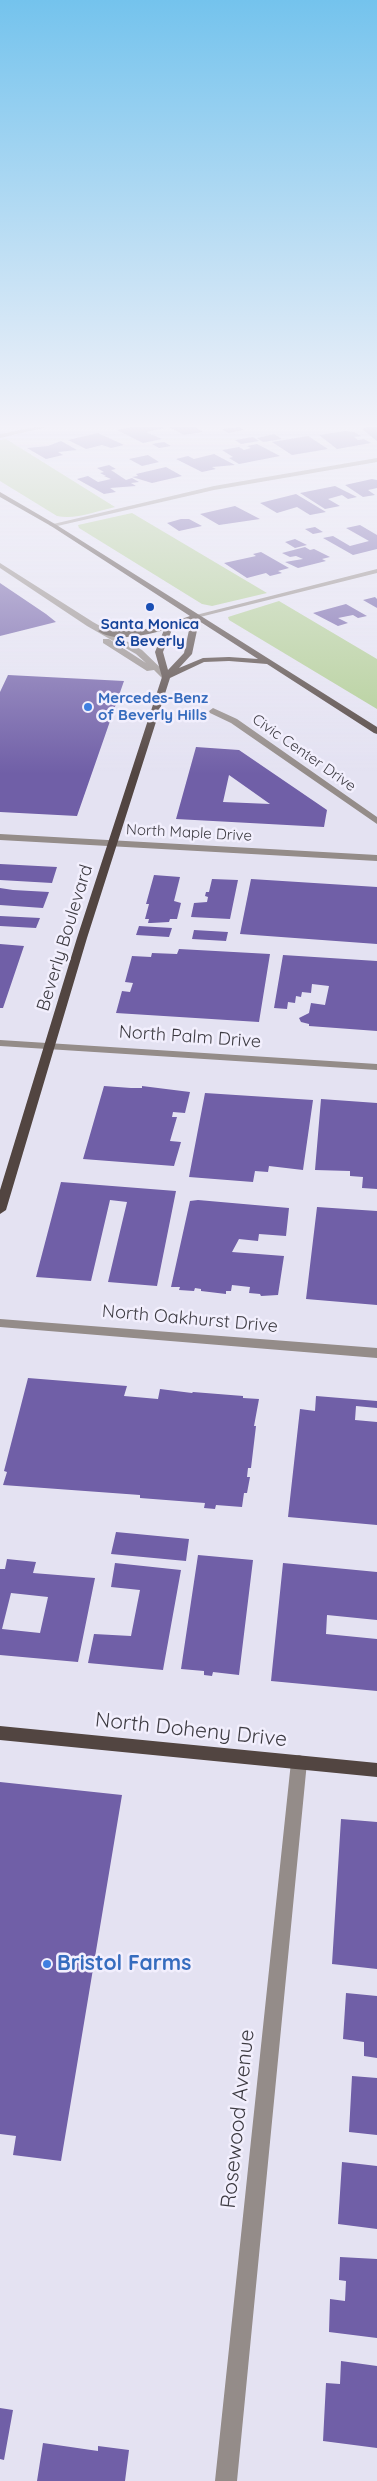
<!DOCTYPE html>
<html>
<head>
<meta charset="utf-8">
<style>
	body { margin:0 }
	canvas { display:block; background:#e4e2f2 }
</style>
</head>
<body>
<canvas width="377" height="2481"></canvas>
<script>
const g = document.querySelector('canvas').getContext('2d');
g.lineJoin = 'round';
function paint(path, color) {
  g.fillStyle = color;
  g.fill(path, 'evenodd');
}
function strokePath(path, color, width, dash) {
  g.strokeStyle = color;
  g.lineWidth = width;
  g.lineCap = dash ? 'butt' : 'round';
  g.setLineDash(dash || []);
  g.stroke(path);
}
function drawText(font, color, halo, rows, align = 'center') {
  g.font = font + ' Quicksand,sans-serif';
  g.lineWidth = 5;
  g.setLineDash([]);
  g.textBaseline = 'middle';
  g.strokeStyle = halo;
  g.fillStyle = color;
  for (const [text, x, y, turn = 0] of rows) {
    g.save();
    g.translate(x, y);
    g.rotate((+turn || 0) * Math.PI / 180);
    g.textAlign = isNaN(turn) ? turn : align;
    if (halo) g.strokeText(text, 0, 0);
    g.fillText(text, 0, 0);
    g.restore();
  }
}
paint(new Path2D(`
	M6 439 115 507C97 511 75 520 57 516L0 481V440Z
	M132 513 267 593 212 606 202 604 79 528 78 525Z
	M279 601 377 659V709L229 620 228 617Z`), '#b0cd92');
paint(new Path2D(`
	M132 427H162L165 428 146 432 162 439 143 443 117 430Z
	M169 427H195L203 432 184 435Z
	M239 427 244 430 228 433 222 429Z
	M367 427H377V441L362 429Z
	M345 431 354 432 361 436 354 437 358 440 364 439 371 443 337 449 319 435Z
	M98 433 124 445 111 448 102 445 86 449 68 440Z
	M274 434 282 439 263 442 257 438Z
	M308 436 328 449 292 455 272 442Z
	M253 437 259 441 241 444 235 440Z
	M61 441 77 450 58 452 63 455 46 459 27 448 48 446Z
	M164 442 171 446 159 448 152 444Z
	M257 444 280 456 239 464 229 458 233 457 222 450 239 447 244 450 251 448 247 446Z
	M214 454 235 465 212 467 216 469 202 472 176 459 188 456 194 459Z
	M148 455 159 462 142 466 129 459Z
	M109 465 116 469 111 470 126 480 132 478 139 482 131 483 136 486 110 488 116 492 104 494 77 479 88 476 98 482 111 479 104 476H106L100 473 104 472 97 468Z
	M166 467 182 476 152 483 132 477 138 476 136 474Z
	M372 479 377 480V488L368 490 375 495 363 497 345 485Z
	M335 486 357 497 348 499 342 495 328 499 340 506 325 509 300 493Z
	M296 494 326 512 310 515 297 507 277 513 260 503Z
	M235 506 260 519 219 525 200 514Z
	M181 519H189L202 526 179 531 167 523Z
	M360 525 377 535V549L353 555 323 538 333 536 350 546 369 541 346 528Z
	M315 527 323 532 313 534 305 529Z
	M295 539 307 545 295 548 285 542Z
	M305 547 310 550 314 549 330 557 322 559 326 561 298 568 285 562 303 559 296 556 290 557 282 553Z
	M261 552 289 568 278 571 282 573 270 576 266 573 247 578 224 563 256 556 253 554Z
	M0 583 46 614 56 622 0 636Z
	M375 597 377 599V608L363 600Z
	M346 604 367 616 358 618 353 615 338 618 348 623 338 626 313 613Z
	M8 675 124 681 77 816 0 812V692Z
	M196 747 239 750 327 810 324 827 176 819ZM229 775 270 804 223 802Z
	M0 864 57 867 52 883 0 880Z
	M154 875 180 877 174 901 181 903 177 919H170L169 922 151 923H148L149 919H145L149 904H146Z
	M212 879 238 880 230 919 191 917 194 903 207 902 208 897 205 896 206 892H209Z
	M251 879 377 887V944L240 934Z
	M0 888 13 890 49 892 43 908 0 905Z
	M0 916 40 918 36 928 0 926Z
	M139 926 172 928 169 937 136 935Z
	M194 930 228 932 226 941 192 939Z
	M0 944 24 946 3 1008H0Z
	M179 949 270 954 259 1022 116 1013 122 991 130 992 133 983 125 982 132 956 151 957 152 953 177 954Z
	M283 955 377 961V1031L309 1026V1024L301 1022 299 1018 309 1013 311 1003 325 1005 329 986 312 984 311 993 302 992 301 997 296 996 295 1003 288 1002 287 1009 274 1008Z
	M104 1086 131 1088H142V1086L190 1092 185 1113 173 1112 172 1117H177L170 1141 181 1142 174 1166 83 1159Z
	M205 1093 313 1100 303 1170 269 1166 268 1172 255 1171 253 1182 189 1177Z
	M321 1099 377 1103V1189L362 1188 363 1177 350 1176V1171L315 1170Z
	M61 1182 176 1191 157 1286 108 1282 127 1202 110 1200 91 1281 36 1277Z
	M198 1200 289 1208 286 1236 259 1234 258 1241 239 1239 232 1252 284 1256 278 1295 261 1296 260 1294 249 1293 250 1287 232 1285 231 1291H226V1294L201 1291V1289L195 1288 194 1291 179 1290 180 1287H171L190 1201Z
	M317 1207 377 1211V1305L306 1299Z
	M28 1378 127 1386 124 1396 158 1399 160 1389 192 1393 193 1392 243 1396V1398L259 1399 254 1426H256L251 1468H248L247 1477H250L247 1493H244L242 1507 216 1505 215 1509 204 1508 205 1503 140 1498V1495L3 1485 7 1472 4 1471Z
	M316 1396 377 1401V1408L356 1406 355 1420 377 1422V1525L288 1517 300 1409 315 1411Z
	M116 1532 189 1539 186 1561 111 1554Z
	M198 1555 253 1560 239 1675 213 1672 212 1676 204 1675V1671L181 1669Z
	M7 1559 36 1562 33 1573 95 1578 78 1662 0 1655V1569H5ZM11 1593 48 1597 40 1633 2 1629Z
	M115 1563 181 1570 163 1670 88 1663 94 1634 131 1636 140 1590 111 1587Z
	M283 1563 377 1572V1620L327 1615 326 1634 377 1639V1691L271 1681Z
	M0 1782 122 1795 61 2161 13 2155 16 2136 0 2134Z
	M341 1819 377 1822V1969L332 1964Z
	M346 1993 377 1996V2058L364 2056V2042L343 2039Z
	M352 2076 377 2078V2135L349 2132Z
	M342 2162 377 2166V2229L338 2224Z
	M340 2257 377 2259V2338L329 2332 330 2299 345 2301 346 2281 339 2280Z
	M341 2361 377 2366V2448L323 2441 326 2383 340 2384Z
	M0 2408 13 2410 4 2460 0 2459Z
	M43 2443 98 2451V2446L129 2450 125 2481H37Z`), '#705fa7');
paint(new Path2D(`
	M36 427H47L0 438V434Z
	M377 458V462L214 490 53 527 49 525 214 486Z
	M0 563 93 622 142 650 170 677 163 679 154 670 147 671 103 643V639H109L146 663 136 654 87 626 0 568Z
	M377 569V573L196 618 192 616Z
	M213 708 237 719 377 817V824L231 723 210 713 209 711Z
	M0 834 377 855V861L0 840Z
	M0 1040 377 1064V1070L0 1046Z
	M0 1319 377 1348V1358L0 1327Z
	M299 1755 305 1757 307 1762 237 2481H215L291 1762 293 1757Z`), '#948c89');
paint(new Path2D(`
	M0 492 55 524 377 727V734L374 733 267 664 229 661 204 662 170 678 87 938 6 1210 0 1214V1190L77 938 162 677 155 652 164 630C146 635 115 643 98 631L102 629C134 635 160 627 190 616L51 526 0 497ZM191 621 184 653 168 670 163 652 173 627ZM199 621 258 659 229 657 203 658 179 668 192 654Z
	M0 1726 377 1763V1777L0 1740Z`), '#524541');
const sky = g.createLinearGradient(0, 0, 0, 774);
sky.addColorStop(0, '#74c3ed');
sky.addColorStop(0.55, '#f3f2f9');
sky.addColorStop(1, '#f3f2f900');
g.fillStyle = sky;
g.fillRect(0, 0, 377, 774);
for (const [x, y, r, color] of [
	[150,607,5,"#1a4fb4"],
	[88,707,5,"#3f7fe0"],
	[47,1964,5,"#3f7fe0"]
]) {
  const dot = new Path2D();
  dot.arc(x, y, r, 0, 2 * Math.PI);
  g.fillStyle = color;
  g.fill(dot);
  strokePath(dot, '#f2effd', 2);
}
drawText('bold 15px', '#164399', '#f2effd', [
	["Santa Monica",150,624],
	["& Beverly",150,641]
]);
drawText('bold 15px', '#366cbe', '#f2effd', [
	["Mercedes-Benz",98,698],
	["of Beverly Hills",98,715]
], 'left');
drawText('15px', '#3d3b42', '#f2effd', [
	["Civic Center Drive",304,753,35],
	["North Maple Drive",189,833,3]
]);
drawText('18px', '#3d3b42', '#f2effd', [
	["Beverly Boulevard",65,938,-73],
	["North Palm Drive",190,1037,4],
	["North Oakhurst Drive",190,1319,5]
]);
drawText('21px', '#3d3b42', '#f2effd', [
	["North Doheny Drive",191,1730,6],
	["Rosewood Avenue",238,2119,-84]
]);
drawText('bold 21px', '#366cbe', '#f2effd', [
	["Bristol Farms",57,1964]
], 'left');
</script>
</body>
</html>
